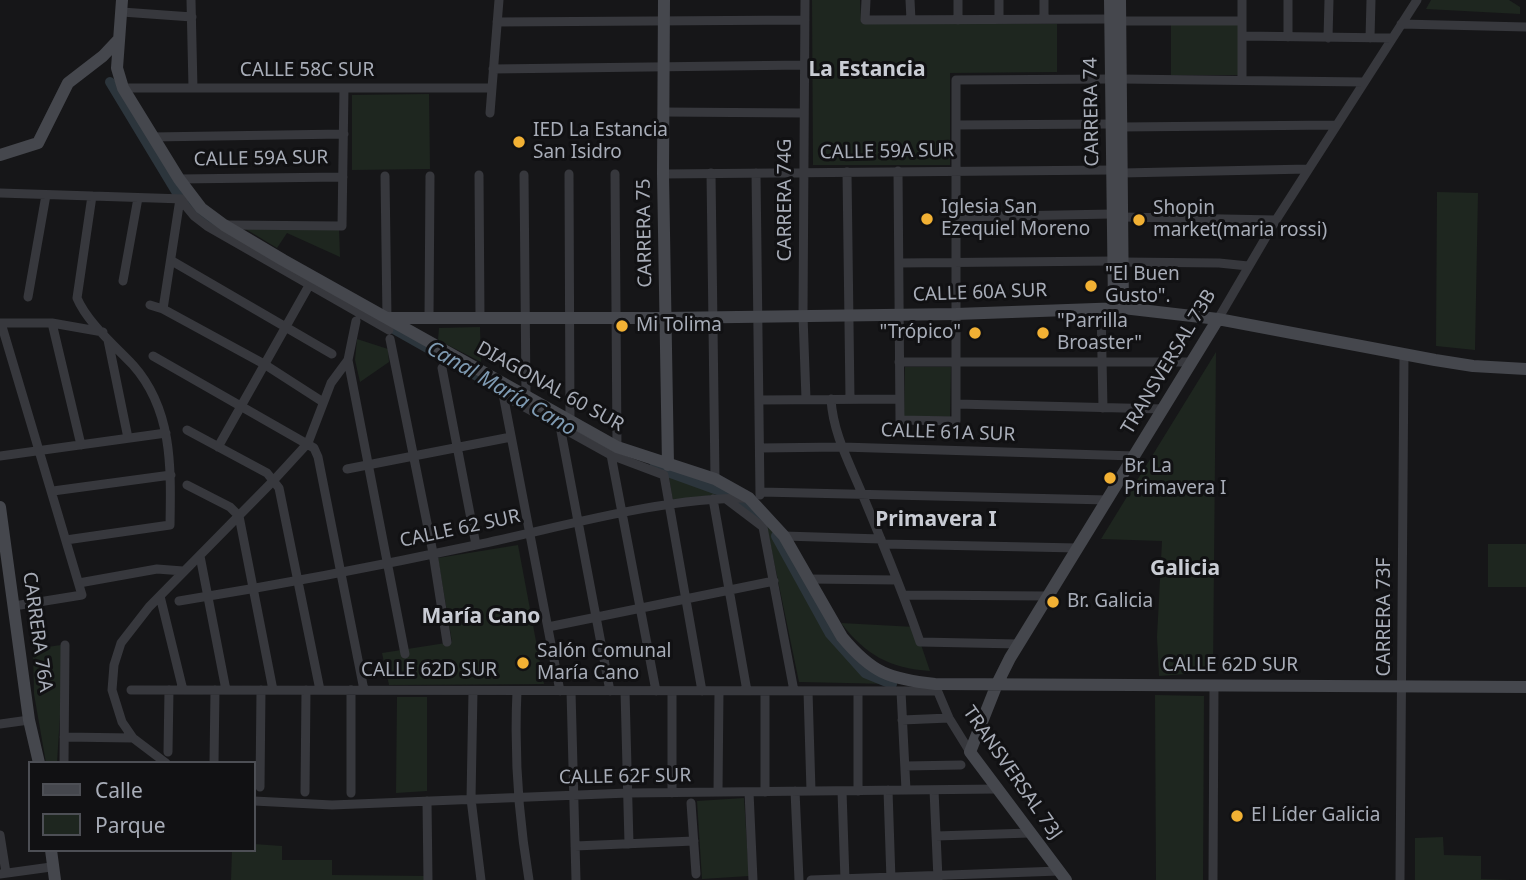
<!DOCTYPE html>
<html>
<head>
<meta charset="utf-8">
<style>
	body { margin:0 }
	#map { position:relative; width:1526px; height:880px; overflow:hidden; background:#161618; font-family:"Noto Sans",sans-serif }
	canvas { display:block }
	.legend { position:absolute; left:28px; top:761px; width:228px; height:91px; box-sizing:border-box; background:#111113; border:2px solid #4d4f55; margin:0; padding:9px 12px; list-style:none; font-size:21px; color:#a8adb8 }
	.legend li { display:flex; align-items:center; gap:14px; height:35px }
	.legend b { width:35px; border:2px solid #4d4f55 }
</style>
</head>
<body>
<div id="map">
<canvas width="1526" height="880"></canvas>
<ul class="legend">
<li><b style="height:9px;background:#45474d"></b>Calle</li>
<li><b style="height:19px;background:#1e261f"></b>Parque</li>
</ul>
</div>
<script>
const g = document.querySelector('canvas').getContext('2d');
g.lineJoin = 'round';
function paint(path, color) {
  g.fillStyle = color;
  g.fill(path, 'evenodd');
}
function strokePath(path, color, width, dash) {
  g.strokeStyle = color;
  g.lineWidth = width;
  g.lineCap = dash ? 'butt' : 'round';
  g.setLineDash(dash || []);
  g.stroke(path);
}
function drawText(font, color, halo, rows, align = 'center') {
  g.font = font + ' "Noto Sans",sans-serif';
  g.lineWidth = 6;
  g.setLineDash([]);
  g.textBaseline = 'middle';
  g.strokeStyle = halo;
  g.fillStyle = color;
  for (const [text, x, y, turn = 0] of rows) {
    g.save();
    g.translate(x, y);
    g.rotate((+turn || 0) * Math.PI / 180);
    g.textAlign = isNaN(turn) ? turn : align;
    if (halo) g.strokeText(text, 0, 0);
    g.fillText(text, 0, 0);
    g.restore();
  }
}
paint(new Path2D(`
	M812 0H860L861 23 1057 24V72L950 73V165H813Z
	M1431 0H1509L1520 7V14L1426 9Z
	M1171 25H1238V75H1171Z
	M429 94 430 169 352 170V95Z
	M1437 192 1478 193 1475 350 1436 346Z
	M244 228H339L340 257 287 233 277 248Z
	M480 327 481 362 438 340 439 328Z
	M357 339 388 349 389 362 360 382 355 360Z
	M1216 352 1213 672 1159 676 1157 637 1162 541 1101 539Z
	M905 367H951L950 417 904 416Z
	M668 472 726 493 673 501Z
	M765 518 780 541 830 634 865 673 892 684 799 682Z
	M1488 544H1526V587H1488Z
	M518 545 544 684 389 685 382 653 452 642 438 558Z
	M841 623 915 627 930 671C889 668 866 655 841 623Z
	M61 645V699L57 763H46L34 694 33 649Z
	M1155 695 1204 696 1203 880H1156Z
	M397 697H427V791L396 793Z
	M744 798 749 876 702 879 697 801Z
	M1443 837 1444 855 1481 856V879L1511 880H1415V838Z
	M254 844 282 846V860H332V875L428 876V880H231L232 850H254Z`), '#1e261f');
strokePath(new Path2D(`
	M110 82 177 193 214 226
	M383 323 512 396
	M654 467 726 493 763 517
	M776 536 830 634 865 673 892 684`), '#2c353c', 10);
strokePath(new Path2D(`
	M191 0 193 88
	M805 0 803 316 806 399
	M866 0 865 20 1110 19
	M910 0 911 20
	M1288 0V37
	M122 12 192 17
	M999 19V0
	M1044 19V0
	M958 20V0
	M1120 21H1242
	M497 22 805 20
	M1401 24 1526 27
	M1242 36 1392 38
	M1328 38 1329 0
	M1370 38 1371 0
	M493 69 804 65
	M1121 79 1364 82
	M1242 80V0
	M123 88H492
	M663 112 804 113
	M490 113 499 0
	M956 125 1111 124
	M1121 127 1336 125
	M152 137 344 134
	M898 171 900 420 956 421V80L1111 79
	M847 172 850 399
	M711 173 715 479
	M756 173 760 495
	M1122 173 1308 169
	M569 174 570 421
	M615 174 617 447
	M663 174 1112 170
	M479 175 480 318
	M524 175 526 396
	M385 176 387 318
	M179 179 343 177
	M0 193 184 199
	M180 199 194 216 207 226 389 330
	M956 217 1112 214
	M1122 217 1276 220
	M226 225 342 226 344 88
	M172 261 332 354
	M1123 262 1219 263 1248 266
	M899 263 1113 261
	M123 281 138 198
	M28 297 46 195
	M150 305 163 309 264 364 323 402
	M1101 308 1103 408
	M163 309 180 199
	M429 318 430 176
	M1218 319 1276 220 1417 0
	M356 321 348 360 405 654
	M0 323H52L103 332
	M1 323 82 595 14 606
	M52 323 81 445
	M390 339 433 553 447 642
	M108 340 128 438
	M153 356 314 448 318 457 364 690
	M899 362H1192
	M442 368 476 545
	M503 394 560 691
	M503 395 611 455 664 475 702 691
	M831 399C833 434 850 464 863 496 883 544 903 592 920 642L1019 644
	M760 400 899 399
	M956 404 1164 409
	M560 426 610 691
	M187 430 267 473 279 488 320 690
	M218 447 311 282
	M760 448 842 447 1135 456
	M611 455 656 691
	M0 456 166 433
	M347 469 511 437
	M187 485 230 507 239 516 273 690
	M53 491 171 475
	M761 492 1108 500
	M713 499 747 691
	M726 499 763 527 794 691
	M784 536 881 539
	M66 540 170 525C171 468 173 410 133 365 115 346 87 322 77 298L92 196
	M883 544 1078 548
	M200 556 226 690
	M809 579 897 580
	M79 583 157 569 183 571
	M903 595 1049 596
	M160 596 183 690
	M179 601C278 585 378 566 476 545 562 527 660 498 747 498
	M548 627 774 581
	M935 685 949 718 970 752
	M131 690 937 691
	M473 691 471 799 481 880
	M517 691C514 756 518 815 529 880
	M571 691 576 880
	M625 691 629 844
	M765 691V792
	M808 691 811 791
	M858 691V791
	M901 691 906 790
	M902 720 949 718
	M0 724 29 720
	M64 737 133 738
	M168 752 169 690
	M64 763 65 645
	M166 763 133 738 122 722 112 690 114 665 121 643 149 607 274 480 308 443 331 383 348 360
	M214 763 215 690
	M905 766 961 765
	M260 787 261 690
	M888 790 891 880
	M934 790 938 879
	M795 791 799 880
	M842 791 845 880
	M305 792 306 690
	M718 792 719 691
	M749 792 753 880
	M351 793V690
	M672 793V691
	M254 801 332 805 628 793 998 789
	M427 801 428 880
	M691 803 696 874
	M0 835 6 873
	M936 836 1030 833
	M575 846 694 841
	M0 874 51 867
	M811 880 1059 871
	M1213 880 1214 685
	M1400 880 1404 355`), '#37383d', 9);
strokePath(new Path2D(`
	M122 0 117 68 123 88 179 179 201 208 224 225 283 260 617 447 715 479 749 498 784 536 842 637C872 673 889 679 935 684L1526 687
	M664 0 663 174 668 465
	M1110 0 1114 308
	M1120 0 1123 308
	M0 155 38 143 68 83 103 56 119 39
	M390 318H665L956 314 1123 308 1218 319 1435 360 1473 366 1526 369
	M0 507 29 720 39 763
	M51 850 55 880
	M1066 880 970 752 997 684 1010 658 1218 319`), '#45474d', 12);
for (const [x, y, r, color] of [
	[519,142,7,"#f2b134"],
	[927,219,7,"#f2b134"],
	[1139,220,7,"#f2b134"],
	[1091,286,7,"#f2b134"],
	[622,326,7,"#f2b134"],
	[975,333,7,"#f2b134"],
	[1043,333,7,"#f2b134"],
	[1110,478,7,"#f2b134"],
	[1053,602,7,"#f2b134"],
	[523,663,7,"#f2b134"],
	[1237,816,7,"#f2b134"]
]) {
  const dot = new Path2D();
  dot.arc(x, y, r, 0, 2 * Math.PI);
  g.fillStyle = color;
  g.fill(dot);
  strokePath(dot, '#111113', 2.5);
}
drawText('19px', '#a8adb8', '#111113', [
	["CALLE 58C SUR",307,71],
	["CARRERA 74",1092,112,-91],
	["CALLE 59A SUR",887,152,-1],
	["CALLE 59A SUR",261,159,-1],
	["CARRERA 74G",786,200,-90],
	["CARRERA 75",645,233,-91],
	["CALLE 60A SUR",980,293,-2],
	["TRANSVERSAL 73B",1169,362,-59],
	["DIAGONAL 60 SUR",550,387,29],
	["CALLE 61A SUR",948,433,2],
	["CALLE 62 SUR",460,529,-12],
	["CARRERA 73F",1385,617,-90],
	["CARRERA 76A",37,632,82],
	["CALLE 62D SUR",1230,666],
	["CALLE 62D SUR",429,671],
	["TRANSVERSAL 73J",1012,773,55],
	["CALLE 62F SUR",625,777,-1]
]);
drawText('19px', '#a8adb8', '#111113', [
	["IED La Estancia",533,131],
	["San Isidro",533,153],
	["Iglesia San",941,208],
	["Ezequiel Moreno",941,230],
	["Shopin",1153,209],
	["market(maria rossi)",1153,231],
	["\"El Buen",1105,275],
	["Gusto\".",1105,297],
	["\"Parrilla",1057,322],
	["Broaster\"",1057,344],
	["Mi Tolima",636,326],
	["\"Trópico\"",961,333,"right"],
	["Br. La",1124,467],
	["Primavera I",1124,489],
	["Br. Galicia",1067,602],
	["Salón Comunal",537,652],
	["María Cano",537,674],
	["El Líder Galicia",1251,816]
], 'left');
drawText('bold 21px', '#c9ccd4', '#111113', [
	["La Estancia",867,70],
	["Primavera I",936,520],
	["Galicia",1185,569],
	["María Cano",481,617]
]);
drawText('italic 21px', '#7f9bb3', '#111113', [
	["Canal María Cano",501,389,30]
]);
</script>
</body>
</html>
